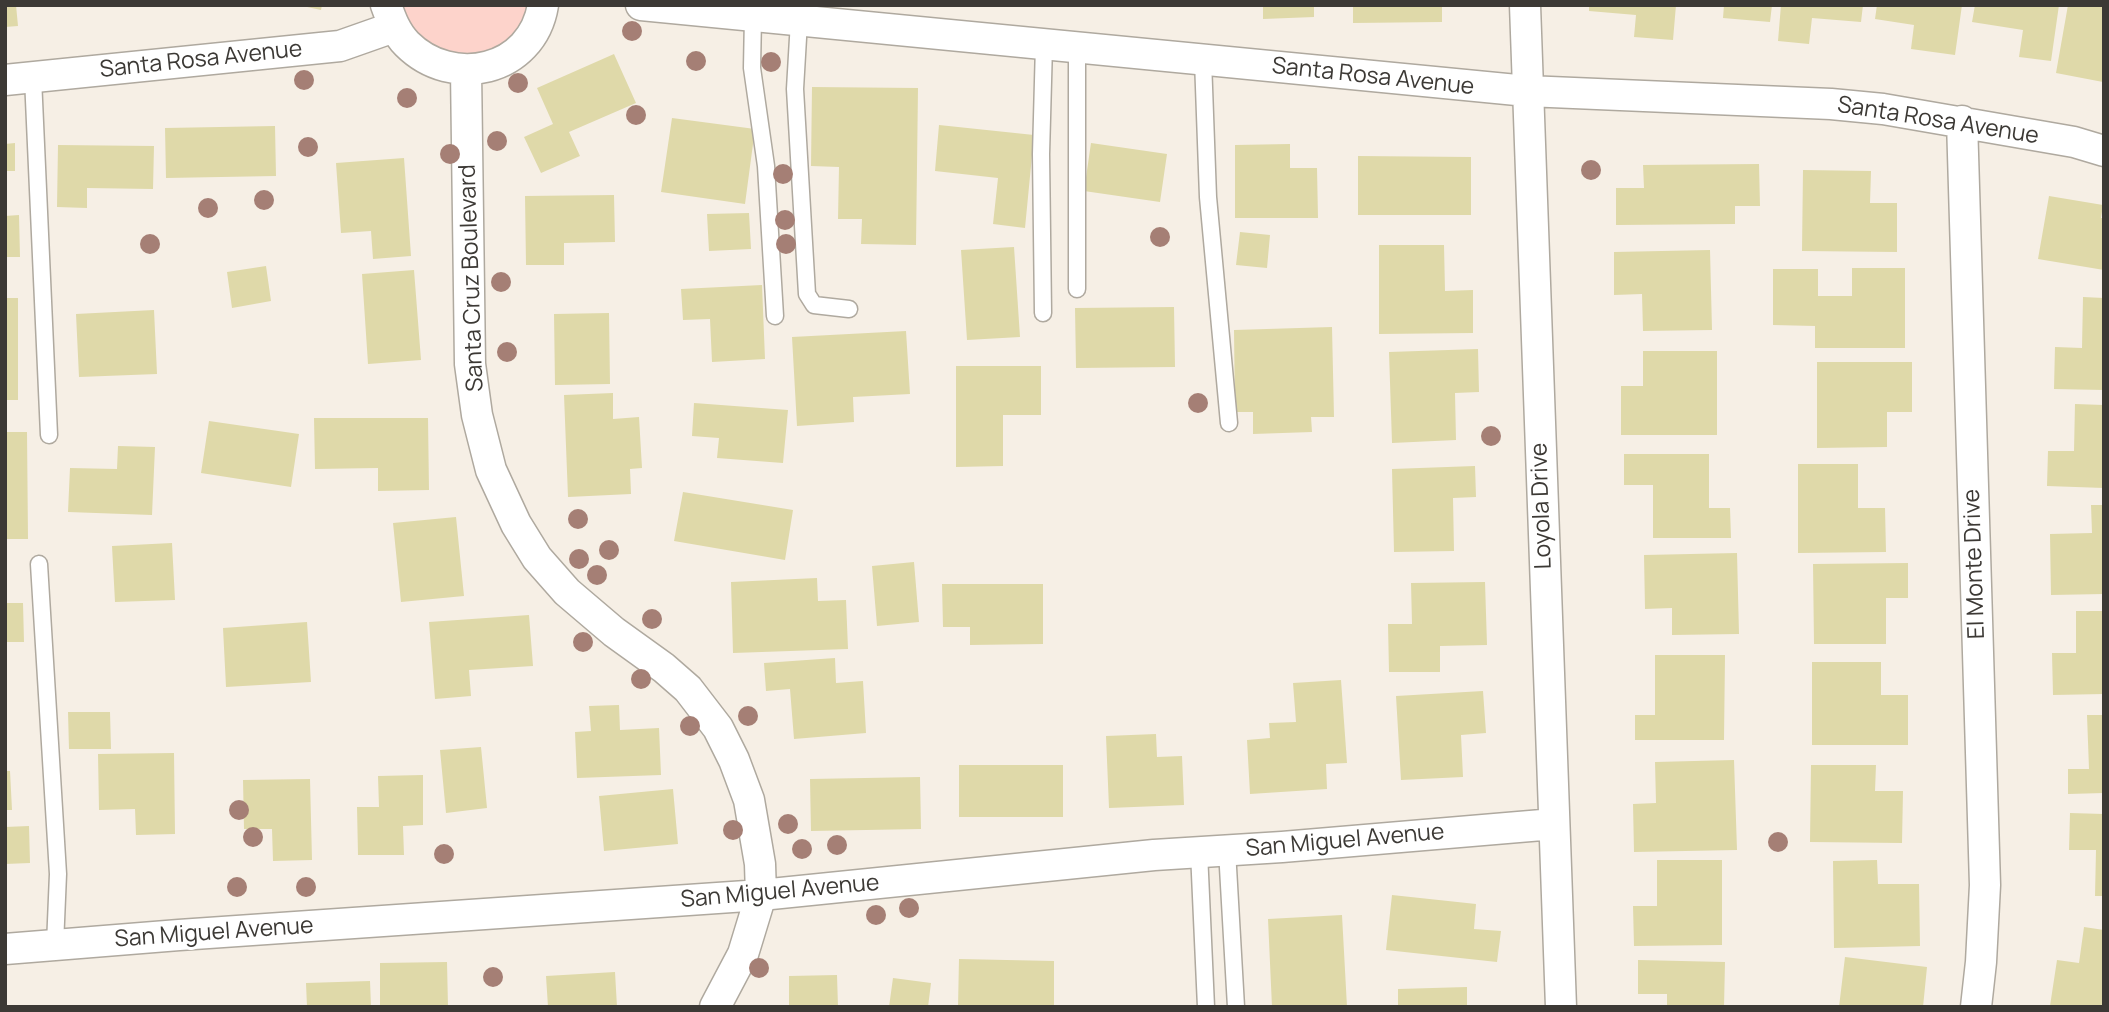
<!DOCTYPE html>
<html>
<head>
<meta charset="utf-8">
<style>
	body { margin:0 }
	#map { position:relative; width:2109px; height:1012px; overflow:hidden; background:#f6efe5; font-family:Manrope,sans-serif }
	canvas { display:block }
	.frame { position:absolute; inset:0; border:7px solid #3c3935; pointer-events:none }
</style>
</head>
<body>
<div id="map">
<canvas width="2109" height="1012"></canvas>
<div class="frame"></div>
</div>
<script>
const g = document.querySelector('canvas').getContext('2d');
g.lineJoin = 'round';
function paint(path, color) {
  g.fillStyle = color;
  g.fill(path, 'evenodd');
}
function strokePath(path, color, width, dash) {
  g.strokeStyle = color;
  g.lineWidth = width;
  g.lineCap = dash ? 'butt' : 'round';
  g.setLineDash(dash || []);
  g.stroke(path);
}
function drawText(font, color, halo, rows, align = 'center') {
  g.font = font + ' Manrope,sans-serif';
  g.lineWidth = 6;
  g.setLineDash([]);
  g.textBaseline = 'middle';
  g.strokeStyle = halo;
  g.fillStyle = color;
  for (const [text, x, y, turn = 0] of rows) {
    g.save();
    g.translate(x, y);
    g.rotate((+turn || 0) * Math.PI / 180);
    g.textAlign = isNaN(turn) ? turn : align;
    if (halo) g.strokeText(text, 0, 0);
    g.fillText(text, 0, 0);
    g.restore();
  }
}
paint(new Path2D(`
	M386 5H543L534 32 448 67Z`), '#fdd3cb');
paint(new Path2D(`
	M5 5H16L18 26 5 27Z
	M298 5H322L321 10Z
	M1263 5H1314V17L1263 19Z
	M1353 5H1442V22L1353 23Z
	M1589 5H1676L1673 40 1634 37 1636 15 1589 11Z
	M1724 5H1772L1770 22 1723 18Z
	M1781 5H1863L1861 22 1812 18 1809 44 1778 41Z
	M1877 5H1962L1955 55 1911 49 1914 25 1875 19Z
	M1975 5H2059L2051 61 2019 57 2023 30 1972 22Z
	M2068 5H2104L2103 82 2056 73Z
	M614 54 636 103 569 132 580 156 541 173 524 137 553 124 537 88Z
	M812 87 918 88 916 245 861 244 862 219H838L839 167 811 166Z
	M672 118 755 129 745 204 661 192Z
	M939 125 1034 135 1025 228 993 224 998 178 935 171Z
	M275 126 276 176 166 178 165 128Z
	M15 143V171H5V144Z
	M1091 143 1167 154 1160 202 1084 191Z
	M1290 144V168H1317L1318 218H1235V145Z
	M58 145 154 146 153 189 87 188V208L57 207Z
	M1358 156 1471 157V215H1358Z
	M404 158 411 256 373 259 371 231 341 233 336 163Z
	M1759 164 1760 206H1735V224L1616 225V188H1644L1643 165Z
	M1803 170 1871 171 1870 203H1897V252L1802 251Z
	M614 195 615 242 564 243V265H526L525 196Z
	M2049 196 2103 205 2101 218H2104V270L2038 259Z
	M749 213 751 249 709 251 707 214Z
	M19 215 20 257H5V216Z
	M1240 232 1270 235 1267 268 1236 265Z
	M1379 245H1444L1445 291 1473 290V333L1379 334Z
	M1014 247 1020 337 967 340 961 250Z
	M1710 250 1712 330 1643 331 1642 294 1614 295V252Z
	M266 266 271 301 232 308 227 272Z
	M1852 268H1905V348H1815V326L1773 325V269H1818V296H1852Z
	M414 270 421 360 368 364 362 274Z
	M762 285 765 359 712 362 710 319 683 320 681 289Z
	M2083 297 2104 298V390L2054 389 2055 347 2082 348Z
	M5 298H18V400H5Z
	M1174 307 1175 367 1076 368 1075 308Z
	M154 310 157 374 79 377 76 314Z
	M609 313 610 384 555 385 554 314Z
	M1332 327 1334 417H1311L1312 432 1253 434V412H1235L1234 330Z
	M906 331 910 394 853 397 854 422 797 426 792 337Z
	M1478 349 1479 392 1455 393 1456 440 1392 443 1389 352Z
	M1643 351H1717V435H1621V386H1643Z
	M1817 362H1912V412H1887V447L1817 448Z
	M956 366H1041V415H1003V466L956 467Z
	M613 393V419L639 417 642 468 630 469 631 494 568 497 564 395Z
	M694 403 788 410 783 463 717 458 719 438 692 436Z
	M2075 404 2104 405V488L2047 486 2048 451H2074Z
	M314 418H428L429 490 378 491V468L315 469Z
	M209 421 299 434 291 487 201 473Z
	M5 432H27L28 539H5Z
	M118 446 155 447 152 515 68 512 70 468 117 469Z
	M1624 454H1709V508H1730L1731 538H1653V485H1624Z
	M1798 464H1858V508H1885L1886 552 1798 553Z
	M1475 466 1476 497 1453 498 1454 551 1394 552 1392 469Z
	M683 492 793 510 785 560 674 541Z
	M2091 505H2104V594L2051 595 2050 534 2092 533Z
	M456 517 464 596 401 602 393 523Z
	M172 543 175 600 115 602 112 546Z
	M1737 553 1739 634 1672 635V608L1645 609 1644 555Z
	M914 562 919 622 877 626 872 566Z
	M1908 563V598H1886V644H1814L1813 564Z
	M817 578 818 601 846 600 848 649 733 653 731 582Z
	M1485 582 1487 645 1440 646V672H1389L1388 624H1412L1411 583Z
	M942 584H1043V644L970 645V627H943Z
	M5 603H23L24 642H5Z
	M2076 611H2104V694L2053 695 2052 653H2076Z
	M529 615 533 666 469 670 471 696 435 699 429 622Z
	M307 622 311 682 226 687 223 628Z
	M1655 655H1725L1724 740H1635V715H1655Z
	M835 658 836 683 863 681 866 733 794 739 790 689 766 691 764 663Z
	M1812 662H1881V695H1908V745H1812Z
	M1341 680 1347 763 1326 764 1327 789 1250 794 1247 740 1270 738 1269 723 1296 722 1293 683Z
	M1483 691 1486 733 1461 735 1463 777 1401 780 1396 696Z
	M619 705 620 730 659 728 661 775 577 778 575 732 591 731 589 706Z
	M68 712H110L111 749H69Z
	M2087 715H2104V793L2068 794V769H2089Z
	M1156 734 1157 757 1182 756 1184 805 1109 808 1106 736Z
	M481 747 487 808 446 813 440 750Z
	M174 753 175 834 136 835 135 809 99 810 98 754Z
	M1734 760 1737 850 1634 852 1633 804 1656 803 1655 762Z
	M959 765H1063V817H959Z
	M1811 765H1876L1875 791H1903L1902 843 1810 842Z
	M5 771H10L12 810H5Z
	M423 775V825L403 826 404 855H358L357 807H379L378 776Z
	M920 777 921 829 811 831 810 779Z
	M310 779 312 860 273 861 272 829H244L243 780Z
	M673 789 678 844 604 851 599 796Z
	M2070 813 2104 814V896H2095L2096 850H2069Z
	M29 826 30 863 5 864V827Z
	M1657 860H1722V945L1634 946 1633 906H1657Z
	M1877 860 1878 884H1919L1920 946 1834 948 1833 861Z
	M1392 895 1476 904 1474 929 1501 931 1497 962 1386 950Z
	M1342 915 1347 1007H1272L1268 919Z
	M2084 927 2104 930V1007L2050 1006 2057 960 2079 963Z
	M1845 957 1927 967 1923 1007H1839Z
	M959 959 1054 961V1007H958Z
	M1638 960 1725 962 1724 1007H1667V994H1638Z
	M447 962 448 1007H380V963Z
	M615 972 617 1007H548L546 976Z
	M837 975 838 1007H789V976Z
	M893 978 931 983 928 1007H889Z
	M370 981 371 1007H307L306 983Z
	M1467 987V1007H1398V989Z`), '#dfd9a9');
const service = new Path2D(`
	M753 16 752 68 766 166 775 316
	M799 21 795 89 807 294 814 305 849 309
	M1077 48V289
	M1203 60 1208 197 1229 423
	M33 78 49 435
	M1043 313 1041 154 1044 45
	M39 564 58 874 55 945
	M1227 850 1236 1007
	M1199 852 1206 1007`);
const minor = new Path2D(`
	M386 5C391 19 396 33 407 44 452 89 532 72 543 5
	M641 5 1527 91 1831 104 1883 109 2074 142 2104 151
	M1525 5 1561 1007
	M466 70 470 364 477 415 491 470 516 524 537 558 567 592 614 632 664 668 688 689 718 728 734 760 749 800 760 864 761 895 743 954 715 1007
	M5 80 340 46 394 27
	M1962 121 1985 885 1981 962 1976 1007
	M5 949 179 935 761 895 1154 855 1282 847 1554 824`);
strokePath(service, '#afa99f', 19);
strokePath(minor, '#afa99f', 33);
strokePath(service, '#fff', 16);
strokePath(minor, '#fff', 30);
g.fillStyle = '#a57f75';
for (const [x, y] of [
	[632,31],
	[696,61],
	[771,62],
	[304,80],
	[518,83],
	[407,98],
	[636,115],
	[497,141],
	[308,147],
	[450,154],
	[1591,170],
	[783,174],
	[264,200],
	[208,208],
	[785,220],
	[1160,237],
	[150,244],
	[786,244],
	[501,282],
	[507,352],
	[1198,403],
	[1491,436],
	[578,519],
	[609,550],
	[579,559],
	[597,575],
	[652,619],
	[583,642],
	[641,679],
	[748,716],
	[690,726],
	[239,810],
	[788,824],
	[733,830],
	[253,837],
	[1778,842],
	[837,845],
	[802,849],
	[444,854],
	[237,887],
	[306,887],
	[909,908],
	[876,915],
	[759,968],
	[493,977]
]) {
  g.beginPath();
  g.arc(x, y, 10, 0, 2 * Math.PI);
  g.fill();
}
drawText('23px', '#3c3935', '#fff', [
	["Santa Rosa Avenue",201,60,-6],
	["Santa Rosa Avenue",1373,77,6],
	["Santa Rosa Avenue",1938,121,9],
	["Santa Cruz Boulevard",472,278,-92],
	["Loyola Drive",1542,506,-92],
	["El Monte Drive",1975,564,-92],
	["San Miguel Avenue",1345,841,-5],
	["San Miguel Avenue",780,892,-5],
	["San Miguel Avenue",214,933,-4]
]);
</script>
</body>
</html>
